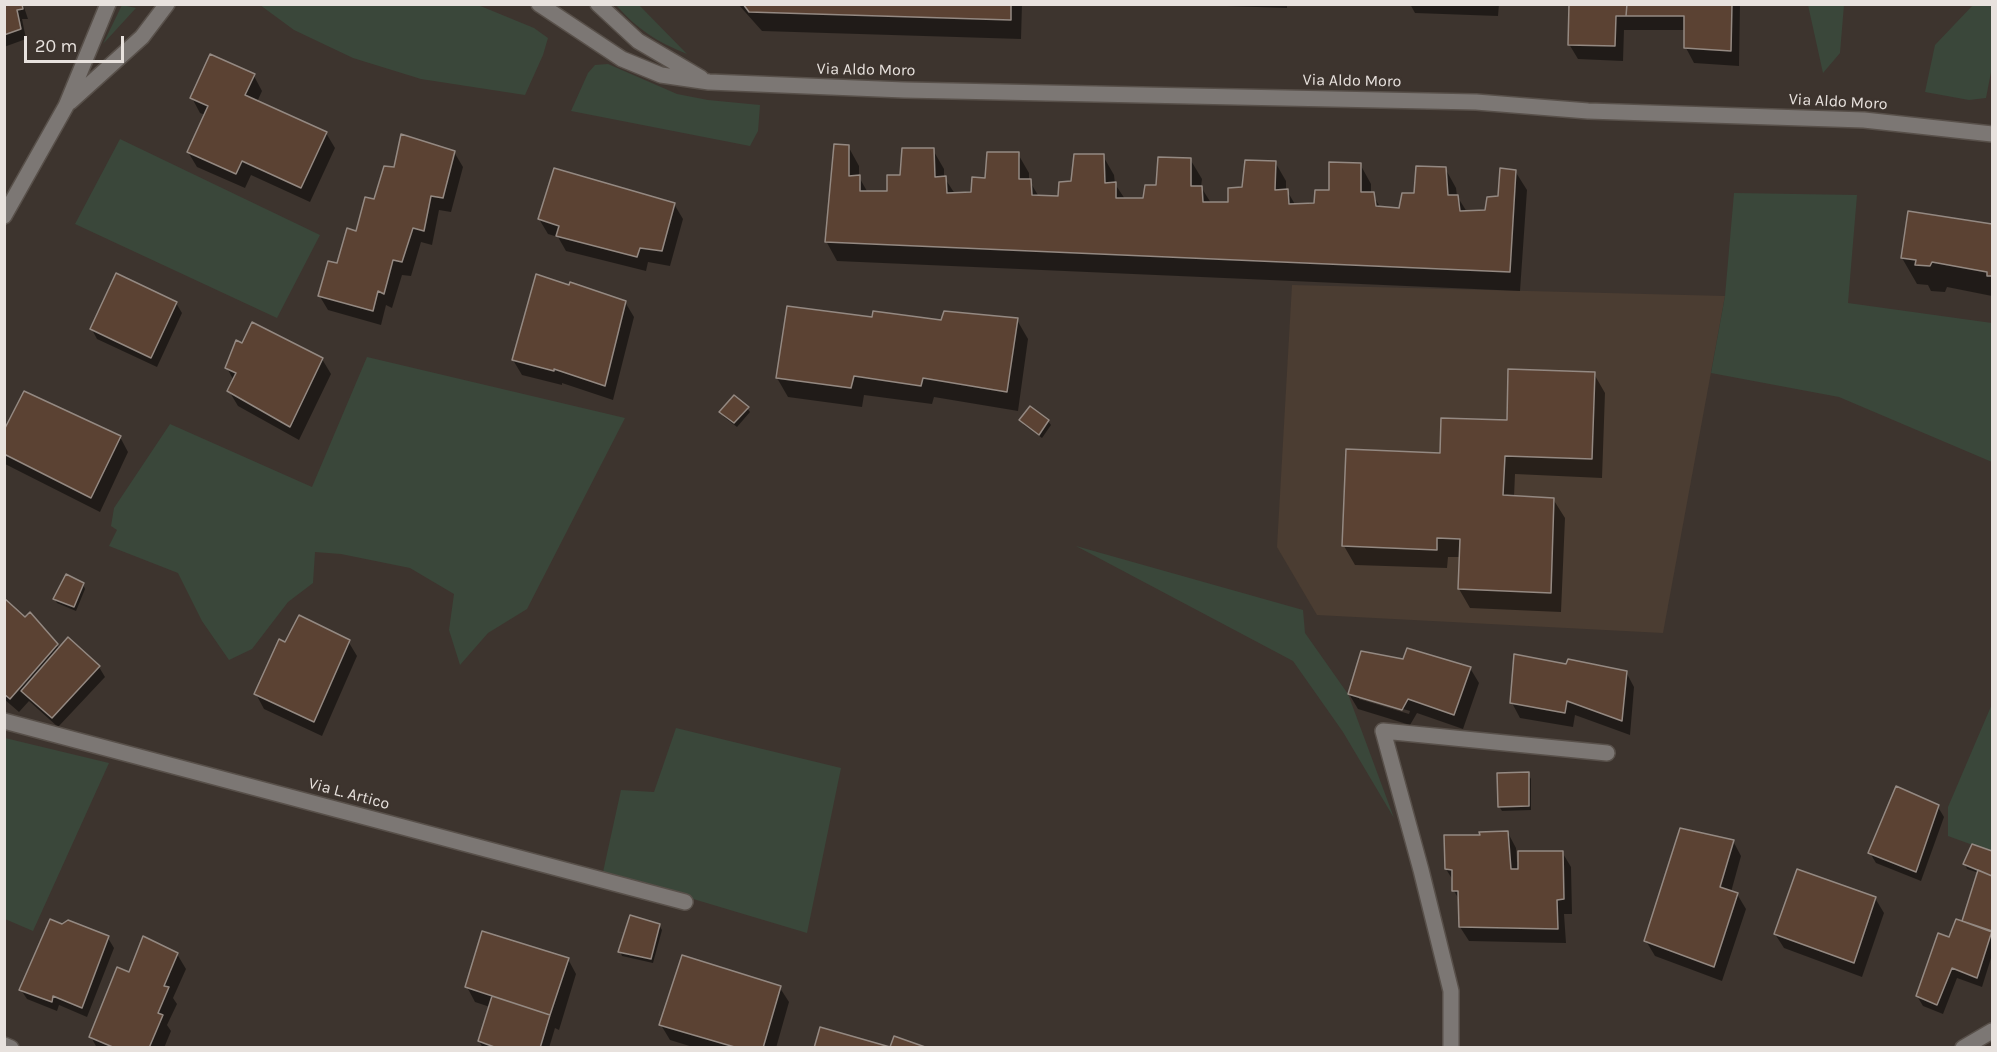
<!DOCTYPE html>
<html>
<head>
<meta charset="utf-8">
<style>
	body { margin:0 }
	#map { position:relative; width:1997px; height:1052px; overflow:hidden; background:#3d342e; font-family:Karla,sans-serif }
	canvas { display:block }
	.frame { position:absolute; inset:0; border:6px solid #e8e2de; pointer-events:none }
	.scale { position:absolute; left:24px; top:36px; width:100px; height:27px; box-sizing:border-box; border:3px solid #e8e2de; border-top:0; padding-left:8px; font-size:18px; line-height:21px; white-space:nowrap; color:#e8e2de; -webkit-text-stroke:4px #3d342e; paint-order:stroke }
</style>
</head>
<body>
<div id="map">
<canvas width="1997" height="1052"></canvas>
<div class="frame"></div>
<div class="scale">20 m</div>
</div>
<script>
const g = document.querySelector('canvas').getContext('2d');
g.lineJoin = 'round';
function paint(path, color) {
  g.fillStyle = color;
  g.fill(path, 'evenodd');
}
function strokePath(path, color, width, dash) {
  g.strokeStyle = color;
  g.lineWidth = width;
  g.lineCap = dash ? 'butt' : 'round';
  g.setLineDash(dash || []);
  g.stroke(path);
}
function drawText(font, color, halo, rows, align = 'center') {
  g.font = font + ' Karla,sans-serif';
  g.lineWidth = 4.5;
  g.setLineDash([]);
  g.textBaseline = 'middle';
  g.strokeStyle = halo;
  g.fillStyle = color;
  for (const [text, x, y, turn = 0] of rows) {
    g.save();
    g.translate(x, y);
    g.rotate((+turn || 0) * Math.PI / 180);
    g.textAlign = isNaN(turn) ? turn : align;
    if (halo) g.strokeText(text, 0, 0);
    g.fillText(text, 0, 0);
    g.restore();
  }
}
paint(new Path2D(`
	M1292 285 1725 296 1663 633 1317 615 1277 547Z`), '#4b3d32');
paint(new Path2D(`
	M1974 4 1992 5V67L1986 98 1969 100 1925 92 1935 45Z
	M122 5 136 8 103 44Z
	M260 5H478L534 28 548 38 543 55 525 95 421 79 353 58 294 30Z
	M616 5H639L687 54C656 41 638 30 616 5Z
	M1808 5H1844L1840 53 1823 73Z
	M608 64 677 94 708 100 760 105 758 131 750 146 571 111 588 73 595 65Z
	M120 139 320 235 277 318 75 224Z
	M1734 193 1857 195 1848 303 1992 323V462L1839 397 1711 373 1725 296Z
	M367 357 625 418 527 609 488 633 460 665 449 630 454 594 410 568 341 554 315 552 313 583 288 602 252 649 229 660 202 621 178 573 109 546 117 530 111 526 114 508 170 424 312 487Z
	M1076 546 1303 610 1305 633 1348 694 1394 818 1343 732 1293 661Z
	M1992 704V852L1948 836V807Z
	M676 728 841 768 807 933 603 872 621 790 654 792Z
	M5 738 109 763 33 931 5 919Z`), '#3a473a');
paint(new Path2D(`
	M4 4H23L28 19H22L26 39 4 47Z
	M738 4H1022L1021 39 762 31Z
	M1166 4H1287V8Z
	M1410 4H1499L1498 16 1415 13Z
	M1571 4H1740L1739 66 1694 63 1686 48 1685 30H1624L1623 61 1578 59 1569 44Z
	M254 76 262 91 257 102 326 133 335 148 310 202 251 175 245 188 197 167 188 152 205 115 200 113 192 98Z
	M848 146 859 166V177L868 193H888L901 176 933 150 944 169V177L955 194 973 193 1018 154 1029 173V180L1039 197H1060L1073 182 1103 156 1114 175 1115 184 1125 199 1144 200 1157 186 1190 159 1202 179 1201 187 1211 203H1230L1244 188 1275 162 1286 181V189L1296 206 1316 205 1360 164 1371 184V193L1381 208 1400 209 1445 168 1456 188 1457 196 1467 212 1487 211 1500 198 1515 171 1527 190 1520 291 837 261 826 241Z
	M454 152 463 167 451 212 439 210 432 245 421 242 411 276 402 275 392 308 386 305 381 325 328 310 319 295 395 169Z
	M674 204 683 219 670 266 648 262 646 271 566 251 558 237 548 234 539 219Z
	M1909 213 1992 226V296L1947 287 1945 292 1931 291 1928 285 1917 284 1902 258Z
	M625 302 634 317 613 400 562 383V385L522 375 513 360Z
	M176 303 182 313 157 367 97 339 91 328Z
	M873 319 942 322 1017 320 1028 339 1018 411 934 397 932 404 864 395 862 407 788 397 777 378Z
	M322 359 331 374 299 440 238 406 229 391 234 381 227 368Z
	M1594 374 1605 393 1602 478 1515 474 1514 497 1553 499 1565 518 1561 612 1470 608 1459 589 1460 557H1448L1447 568 1355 565 1344 546 1441 454 1508 422Z
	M747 408 750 412 737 427 724 417 721 412Z
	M1021 420 1048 421 1051 425 1042 438 1024 425Z
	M4 433 120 437 128 452 100 512 5 464Z
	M83 584 85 589 76 611 57 603 55 599Z
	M4 600 57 645 59 649 99 667 105 677 58 727 29 701 19 712 4 699Z
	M348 641 357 656 322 736 264 709 256 694 286 644Z
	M1404 661 1470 668 1479 683 1463 729 1417 713 1410 725 1358 709 1349 694ZM1359 696 1410 711 1409 714 1359 699Z
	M1567 666 1626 672 1634 687 1630 735 1575 715 1573 727 1520 718 1512 703Z
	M1528 774 1531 779V810L1502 811 1499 806Z
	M1938 807 1944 817 1921 881 1876 863 1870 853Z
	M1508 833 1516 848 1517 862 1562 852 1571 867 1572 914H1564L1566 943 1469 941 1460 927V901L1454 891V882L1446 869 1482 836Z
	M1733 841 1741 856 1731 892 1737 894 1746 909 1722 981 1655 956 1646 941Z
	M1973 845 1992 852V955L1982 987 1957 978 1943 1014 1923 1006 1917 996 1950 939 1963 923 1979 873 1967 869 1965 864Z
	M1875 898 1884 913 1862 977 1784 948 1775 934Z
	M659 925 662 930 653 963 622 956 620 951Z
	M63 926 108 938 114 948 87 1017 59 1005 57 1011 27 999 21 990Z
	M177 954 186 969 173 998 177 1004 167 1025 171 1031 164 1048H97L91 1037 130 974Z
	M568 959 576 974 559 1030 555 1028 549 1048H483L479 1041 490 1007 475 1002 467 987Z
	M780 988 789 1002 776 1048H696L670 1040 661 1025Z`), '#0007');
const building = new Path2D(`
	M4 4H22L23 9 17 10 21 29 4 35Z
	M743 4H1011V20L749 12Z
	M1569 4H1627L1626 16H1616L1615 46 1568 45Z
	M1627 4H1732L1731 51 1684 48V16H1626Z
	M210 54 255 74 245 95 327 132 301 188 242 161 236 174 187 152 208 106 190 98Z
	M401 134 455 151 443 198 431 196 424 231 413 228 402 262 393 260 384 294 378 291 373 311 318 296 328 261 337 263 347 228 356 231 365 197 374 199 384 166 394 167Z
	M834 144 849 145V176L860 175V191H887V175H900L902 148H934L935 177 946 176 947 193 971 192 972 177 985 178 987 152H1019V179H1031L1032 195 1058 196 1059 182 1071 181 1074 154H1104L1105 183 1116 182V198H1143L1145 185H1156L1158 157 1191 158V186H1202L1203 202H1228V188L1242 187 1245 160 1276 161 1275 190 1288 189 1289 204 1314 203 1315 190H1329V162L1361 163V192H1374L1376 206 1399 208 1402 193H1414L1416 166 1446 167 1448 195H1458L1460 211 1485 210 1487 197 1498 196 1500 168 1516 170 1510 272 825 242Z
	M554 168 675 203 662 251 640 248 637 257 556 236 559 226 538 219Z
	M1908 211 1992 224V276H1987V272L1932 262 1930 266 1915 265 1916 260 1901 258Z
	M116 273 177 302 151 358 90 329Z
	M536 274 569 285 570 282 626 301 605 386 554 369V371L512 360Z
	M787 306 872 317 873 311 941 320 944 311 1018 318 1007 392 923 378 921 386 854 376 851 388 776 378Z
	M252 322 323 358 290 427 227 391 236 373 225 368 236 340 242 343Z
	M1508 369 1595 372 1592 459 1505 456 1503 495 1554 498 1551 593 1458 589 1460 539 1437 538V550L1342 546 1346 449 1440 453 1441 418 1507 420Z
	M24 391 121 436 91 498 4 454V430Z
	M734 395 749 407 734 423 719 412Z
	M1030 406 1049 420 1039 435 1019 420Z
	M66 574 84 583 74 607 53 599Z
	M4 598 25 617 30 612 58 644 10 699 4 694Z
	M299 615 350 640 314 722 254 694 279 639 285 642Z
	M68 637 100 666 52 718 21 691Z
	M1407 648 1471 667 1454 715 1408 699 1402 710 1348 694 1361 651 1403 659Z
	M1514 654 1566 664 1568 659 1627 671 1622 721 1567 701 1565 713 1510 703Z
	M1529 772V806L1498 807 1497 773Z
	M1896 786 1939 805 1916 872 1868 853Z
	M1680 828 1734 840 1720 887 1738 893 1714 967 1644 941Z
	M1508 831 1511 869H1518V851H1563L1564 899 1557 900 1558 929 1459 927 1458 891H1452V870L1445 869 1444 835H1480L1479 832Z
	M1972 844 1992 851V876L1963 864Z
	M1797 869 1876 897 1854 963 1774 934Z
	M1978 870 1992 876V932L1962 921Z
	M630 915 660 924 651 959 618 952Z
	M50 919 62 924 68 920 109 936 82 1008 53 996 52 1002 19 990Z
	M1956 919 1992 931 1977 978 1952 968 1937 1005 1916 996 1938 933 1949 937Z
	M482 931 569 958 550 1015 465 987Z
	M143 936 178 953 164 986 169 987 158 1013 163 1015 149 1048H115L89 1037 117 967 129 972Z
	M682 955 781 986 763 1048H738L659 1025Z
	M492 996 550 1015 540 1048H497L478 1041Z
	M820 1027 890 1047 894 1036 928 1048H814Z`);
paint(building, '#5b4233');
strokePath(building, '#948982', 1.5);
const minor = new Path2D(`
	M539 4 622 59 661 75 709 82 904 90 1476 102 1588 111 1864 120 1992 134
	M598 4 638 41 701 78
	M70 102 142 37 167 4
	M4 216 66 106 108 4
	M4 721 685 902
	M4 1045 11 1048
	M1451 1048V991L1421 870 1383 731 1607 753
	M1963 1048 1992 1031`);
strokePath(minor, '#58504a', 18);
strokePath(minor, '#7c7774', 15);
drawText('16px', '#e8e2de', '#3d342e', [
	["Via Aldo Moro",866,70,1],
	["Via Aldo Moro",1352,81,1],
	["Via Aldo Moro",1838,102,3],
	["Via L. Artico",349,794,15]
]);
</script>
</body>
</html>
